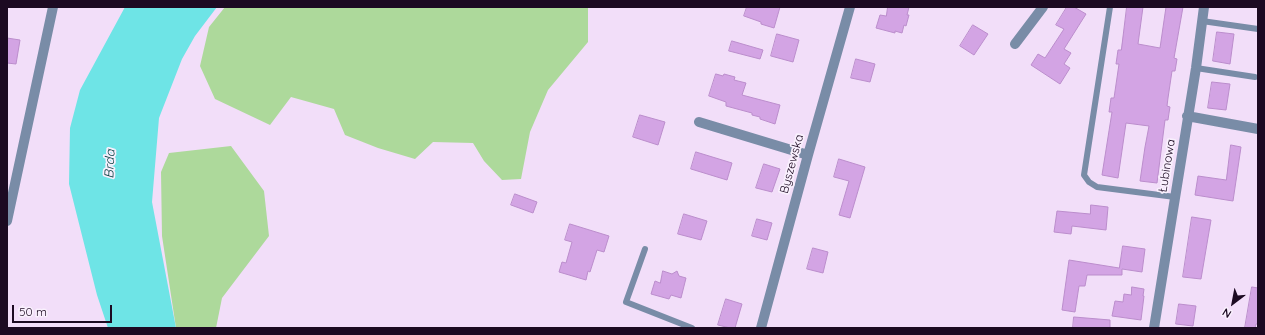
<!DOCTYPE html>
<html>
<head>
<meta charset="utf-8">
<style>
	body { margin:0 }
	#map { position:relative; width:1265px; height:335px; overflow:hidden; background:#f2def9; font-family:Quicksand,sans-serif }
	canvas { display:block }
	.frame { position:absolute; inset:0; border:8px solid #1c0a22; pointer-events:none }
	.north { position:absolute; left:1213px; top:283px; width:40px; height:40px; -webkit-text-stroke:3px #f9f0fd; paint-order:stroke; rotate:212deg; font-size:11px; font-weight:700; line-height:16px; text-align:center; color:#1c0a22 }
	.north::after { content:''; display:block; margin:auto; width:14px; height:18px; background:#1c0a22; clip-path:polygon(50% 0,100% 100%,50% 72%,0 100%) }
	.scale { position:absolute; left:12px; top:305px; width:100px; height:18px; box-sizing:border-box; border:2px solid #1c0a22; border-top:0; padding-left:5px; font-size:12px; line-height:14px; white-space:nowrap; color:#1c0a22; -webkit-text-stroke:3px #f9f0fd; paint-order:stroke }
</style>
</head>
<body>
<div id="map">
<canvas width="1265" height="335"></canvas>
<div class="frame"></div>
<div class="north">N</div>
<div class="scale">50 m</div>
</div>
<script>
const g = document.querySelector('canvas').getContext('2d');
g.lineJoin = 'round';
function paint(path, color) {
  g.fillStyle = color;
  g.fill(path, 'evenodd');
}
function strokePath(path, color, width, dash) {
  g.strokeStyle = color;
  g.lineWidth = width;
  g.lineCap = dash ? 'butt' : 'round';
  g.setLineDash(dash || []);
  g.stroke(path);
}
function drawText(font, color, halo, rows, align = 'center') {
  g.font = font + ' Quicksand,sans-serif';
  g.lineWidth = 3.5;
  g.setLineDash([]);
  g.textBaseline = 'middle';
  g.strokeStyle = halo;
  g.fillStyle = color;
  for (const [text, x, y, turn = 0] of rows) {
    g.save();
    g.translate(x, y);
    g.rotate((+turn || 0) * Math.PI / 180);
    g.textAlign = isNaN(turn) ? turn : align;
    if (halo) g.strokeText(text, 0, 0);
    g.fillText(text, 0, 0);
    g.restore();
  }
}
paint(new Path2D(`
	M225 7H588V42L548 90 530 132 521 179 502 180 484 161 473 143 433 142 415 159 378 148 345 135 334 109 291 97 270 125 215 99 200 66 209 27Z
	M231 146 264 191 269 236 222 298 216 328H176L162 236 161 172 169 153Z`), '#add99b');
paint(new Path2D(`
	M125 7H217L195 36 182 59 159 118 152 202 176 328H108L97 295 69 184 70 128 80 90Z`), '#6ee4e6');
const building = new Path2D(`
	M747 7H780L774 28 761 24V22L744 16Z
	M888 7H909L907 15H909L906 26 904 25 902 33 895 31V33L876 28 880 15 886 16Z
	M1067 7H1074L1086 14 1064 49 1071 53 1064 64 1070 68 1060 84 1031 65 1038 54 1045 58 1064 29 1056 25Z
	M1127 7H1143L1138 44 1160 48 1166 7H1183L1174 58 1177 59 1175 71H1172L1168 98 1167 106 1170 107 1169 113 1168 120H1165L1157 183 1140 181 1145 147 1149 126 1126 123 1118 178 1102 175 1112 112H1109L1111 98H1114L1119 64H1116L1118 50H1121Z
	M973 25 988 34 974 55 960 46Z
	M1217 32 1234 34 1230 64 1213 61Z
	M777 34 799 40 793 62 771 56Z
	M7 38 20 40 16 64 7 63Z
	M732 41 763 50 760 59 729 51Z
	M856 59 875 64 870 82 851 78Z
	M716 74 723 76 724 74 735 77 734 80 746 83 742 95 780 105 775 124 760 119V117L752 115V113L726 106V102L709 96Z
	M1212 82 1230 84 1226 110 1208 108Z
	M640 115 665 122 658 145 633 137Z
	M1231 145 1241 147 1233 201 1195 195 1198 176 1226 180Z
	M696 152 732 163 727 180 691 169Z
	M839 159 865 167 850 218 839 215 849 181 834 177Z
	M764 164 780 169 772 192 756 188Z
	M515 194 537 202 533 213 511 205Z
	M1091 205 1108 207 1106 230 1072 226 1071 234 1054 232 1057 211 1090 214Z
	M684 214 707 221 701 240 678 234Z
	M1192 217 1211 220 1201 279 1183 277Z
	M757 219 772 223 767 240 752 236Z
	M570 224 609 236 604 252 597 250 590 272 588 271 586 280 559 272 562 262 566 263 572 242 565 240Z
	M1123 246 1145 249 1142 272 1122 269V275H1087L1085 286H1079L1075 312 1062 310 1069 260 1119 268Z
	M813 248 828 252 823 273 807 269Z
	M663 271 672 274 677 271 679 276 686 278 681 298 671 295 669 299 651 294 655 281 660 283Z
	M1132 287 1144 289 1143 296H1144L1141 320 1112 316 1115 301 1123 302 1124 294 1131 295Z
	M1252 287 1258 288V324H1256L1255 328H1245Z
	M726 299 742 304 735 328H730L718 325Z
	M1179 304 1196 306 1193 326 1176 324Z
	M1074 317 1110 320V328H1073Z`);
paint(building, '#d3a4e4');
strokePath(building, '#bb8dcc', 1);
strokePath(new Path2D(`
	M1110 7 1084 175 1089 182 1097 187 1175 197
	M1202 21 1258 29
	M1196 68 1255 77
	M645 249 626 302 692 328`), '#798ca7', 6);
strokePath(new Path2D(`
	M1015 44 1043 7
	M1187 116 1258 129
	M699 122 808 155
	M7 221 53 7
	M761 328 808 155 850 7
	M1154 328 1196 68 1204 7`), '#798ca7', 10);
drawText('12px', '#1c0a22', '#f9f0fd', [
	["Byszewska",792,164,-75],
	["Łubinowa",1167,166,-81]
]);
drawText('italic 13px', '#053f40', '#f9f0fd', [
	["Brda",110,164,-87]
]);
</script>
</body>
</html>
